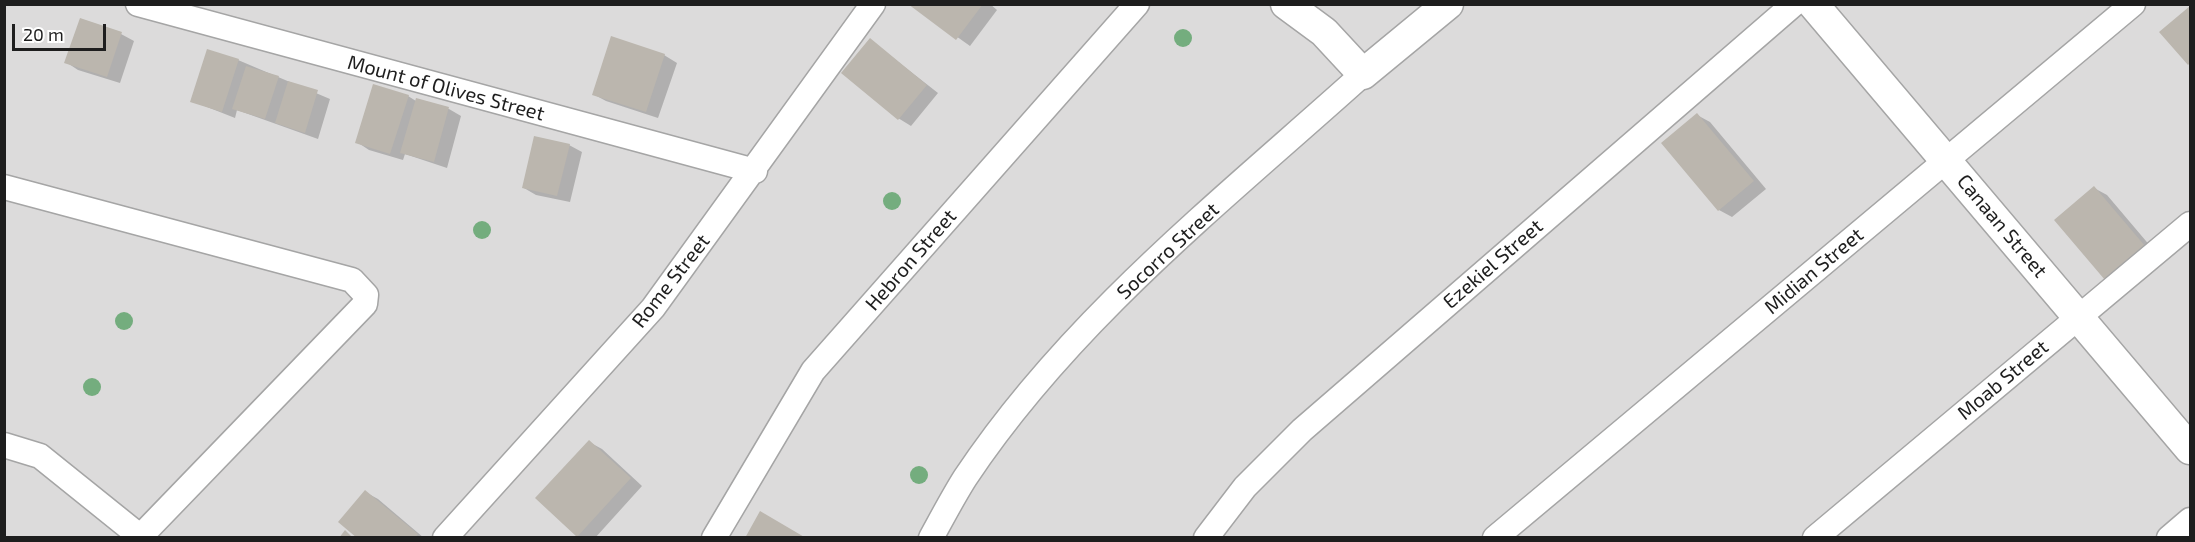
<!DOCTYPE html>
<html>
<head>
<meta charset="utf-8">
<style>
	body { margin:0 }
	#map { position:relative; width:2195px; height:542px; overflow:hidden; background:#efede4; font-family:"Exo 2",sans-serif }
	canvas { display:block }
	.frame { position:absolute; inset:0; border:6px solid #1e1e1e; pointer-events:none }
	.scale { position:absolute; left:12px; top:24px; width:94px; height:27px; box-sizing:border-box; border:3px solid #1e1e1e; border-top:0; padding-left:8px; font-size:18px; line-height:21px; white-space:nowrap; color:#1e1e1e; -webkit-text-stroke:4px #fff; paint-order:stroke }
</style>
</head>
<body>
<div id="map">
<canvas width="2195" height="542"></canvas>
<div class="frame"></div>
<div class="scale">20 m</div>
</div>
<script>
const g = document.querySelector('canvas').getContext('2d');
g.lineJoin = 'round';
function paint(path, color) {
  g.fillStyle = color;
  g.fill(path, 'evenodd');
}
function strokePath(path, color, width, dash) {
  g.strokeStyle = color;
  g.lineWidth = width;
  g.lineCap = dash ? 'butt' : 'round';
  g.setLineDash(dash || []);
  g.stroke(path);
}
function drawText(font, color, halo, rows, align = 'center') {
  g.font = font + ' "Exo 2",sans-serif';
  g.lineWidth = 5;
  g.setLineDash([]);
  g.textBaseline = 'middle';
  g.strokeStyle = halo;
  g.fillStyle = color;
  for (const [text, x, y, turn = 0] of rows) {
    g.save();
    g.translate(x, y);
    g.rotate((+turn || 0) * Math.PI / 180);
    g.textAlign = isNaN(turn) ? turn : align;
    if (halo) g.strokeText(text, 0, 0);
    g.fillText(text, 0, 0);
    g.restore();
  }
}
paint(new Path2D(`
	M4 5H2190V537H5Z`), '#dcdbdb');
paint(new Path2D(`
	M911 4H990L997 10 970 46Z
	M2190 8V65L2162 33Z
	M121 34 134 41 120 83 78 70 66 62Z
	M870 40 938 93 911 126 898 118Z
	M664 55 677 63 658 118 606 101 593 94Z
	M238 60 330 99 318 139 237 110 235 118 192 101Z
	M408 96 416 101 449 109 461 116 447 168 405 154 403 160 369 150 357 142Z
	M1697 115 1710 122 1766 189 1732 217 1719 210Z
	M569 145 582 152 570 202 536 195 524 188Z
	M2094 188 2107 195 2157 254 2119 286Z
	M589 442 602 449 642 486 595 538H581L577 535Z
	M365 492 378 499 424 538H360Z`), '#0003');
paint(new Path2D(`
	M908 4H983L956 40Z
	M2190 6V63L2188 65 2159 32Z
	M80 18 122 32 107 77 64 63Z
	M611 36 665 54 646 112 592 95Z
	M870 38 927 85 898 120 841 73Z
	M207 49 239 59 222 112 190 102Z
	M246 66 279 76 265 119 232 109Z
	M288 81 318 90 305 133 275 123Z
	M373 84 409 95 390 154 355 143Z
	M416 98 449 107 434 162 400 153Z
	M1697 113 1754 181 1718 211 1661 143Z
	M534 136 570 144 557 196 522 188Z
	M2094 186 2145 246 2105 280 2054 220Z
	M589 440 631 478 577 537 535 498Z
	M365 490 418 534 415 538H357L338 522Z
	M760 511 806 538H745Z
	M345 530 353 538H339Z`), '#bbb6ae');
const minor = new Path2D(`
	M138 4 755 171
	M4 187 352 280 366 295 365 304 139 538
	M4 445 40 456 142 538
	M445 538 653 308 873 4
	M714 538 813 371 1137 4
	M931 538C942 518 953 497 965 478 1070 320 1223 200 1363 74
	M1206 538 1245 487 1302 430 1794 4
	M1495 538 2133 4
	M1815 538 2190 224
	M2169 538 2190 520`);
const tertiary = new Path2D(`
	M1286 4 1324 32 1363 74 1448 4
	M1813 4 2190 449`);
strokePath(minor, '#a5a5a5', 27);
strokePath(tertiary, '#a5a5a5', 33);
strokePath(minor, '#fff', 24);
strokePath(tertiary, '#fff', 30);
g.fillStyle = '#74ad7e';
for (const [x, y] of [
	[1183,38],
	[892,201],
	[482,230],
	[124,321],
	[92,387],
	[919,475]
]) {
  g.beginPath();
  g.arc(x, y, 9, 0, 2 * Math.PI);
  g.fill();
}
drawText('20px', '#1e1e1e', '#fff', [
	["Mount of Olives Street",446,88,15],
	["Canaan Street",2002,226,50],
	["Socorro Street",1168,251,-43],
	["Hebron Street",911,260,-49],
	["Ezekiel Street",1493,264,-41],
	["Midian Street",1814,271,-40],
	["Rome Street",671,281,-52],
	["Moab Street",2003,380,-40]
]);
</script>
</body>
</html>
